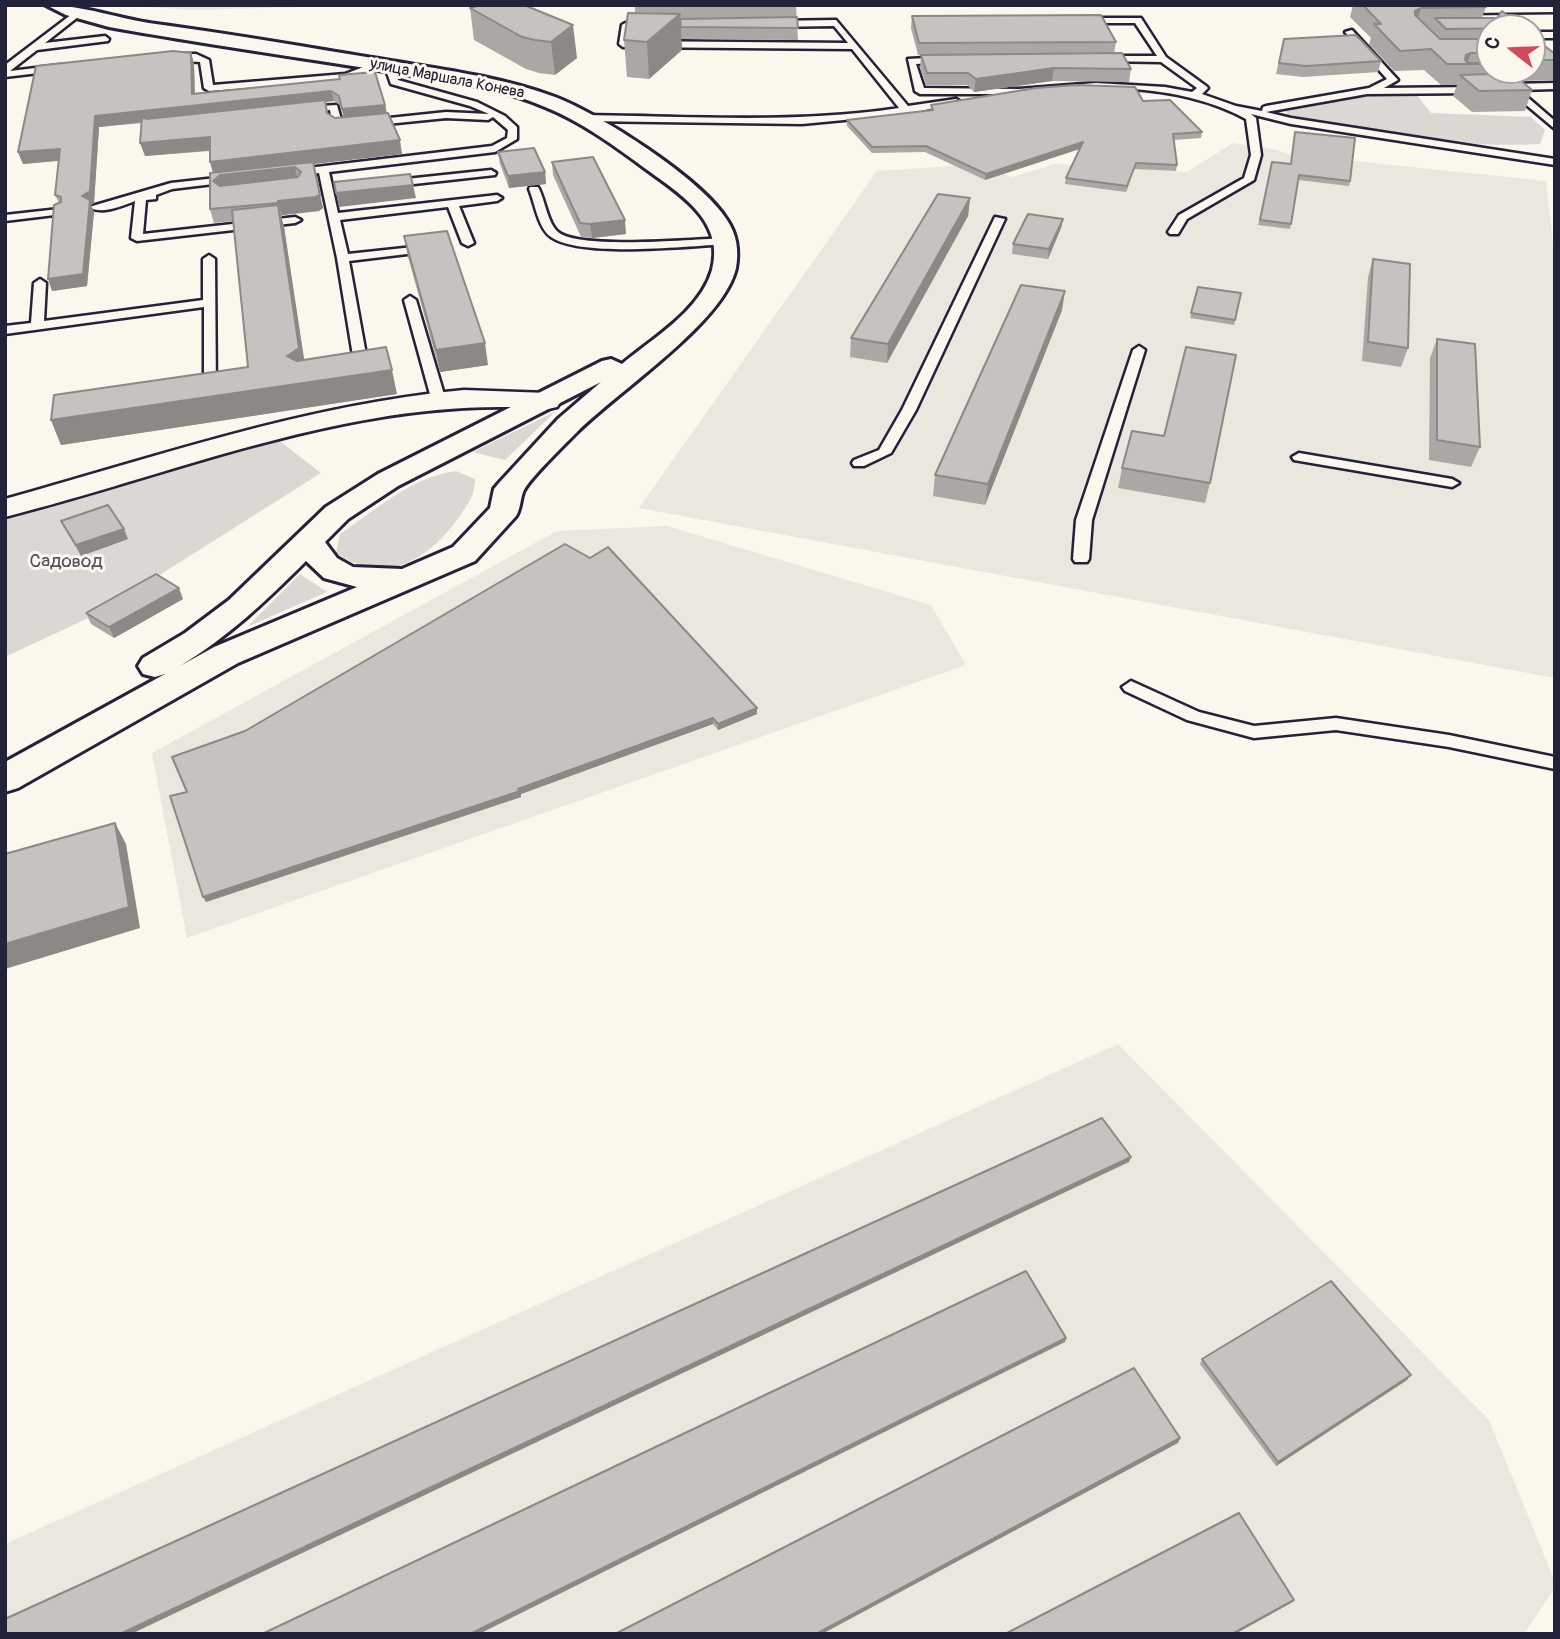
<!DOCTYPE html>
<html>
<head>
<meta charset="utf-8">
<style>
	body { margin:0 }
	#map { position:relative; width:1560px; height:1639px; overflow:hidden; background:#fbf7ec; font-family:Pangolin,sans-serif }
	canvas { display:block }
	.frame { position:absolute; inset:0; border:7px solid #22223b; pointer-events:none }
	.north { position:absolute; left:1476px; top:14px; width:70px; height:70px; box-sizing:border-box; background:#fbf7ec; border:2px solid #a4a2a5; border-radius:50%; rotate:288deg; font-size:19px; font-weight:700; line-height:28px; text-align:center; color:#22223b }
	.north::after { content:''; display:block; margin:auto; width:24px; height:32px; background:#d1495b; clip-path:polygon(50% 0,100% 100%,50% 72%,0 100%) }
</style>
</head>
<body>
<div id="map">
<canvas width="1560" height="1639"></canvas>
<div class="frame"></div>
<div class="north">С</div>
</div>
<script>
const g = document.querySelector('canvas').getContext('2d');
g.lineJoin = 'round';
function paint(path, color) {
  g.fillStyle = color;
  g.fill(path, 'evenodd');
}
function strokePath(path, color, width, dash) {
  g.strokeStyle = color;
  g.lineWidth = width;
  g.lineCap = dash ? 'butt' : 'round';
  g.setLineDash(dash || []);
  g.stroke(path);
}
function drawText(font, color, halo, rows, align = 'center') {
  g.font = font + ' Pangolin,sans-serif';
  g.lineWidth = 6;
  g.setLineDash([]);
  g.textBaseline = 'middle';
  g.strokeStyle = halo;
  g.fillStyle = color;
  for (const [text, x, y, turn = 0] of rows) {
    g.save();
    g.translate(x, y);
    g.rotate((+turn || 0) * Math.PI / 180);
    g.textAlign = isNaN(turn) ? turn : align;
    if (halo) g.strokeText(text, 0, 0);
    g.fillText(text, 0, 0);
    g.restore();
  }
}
paint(new Path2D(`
	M119 5H374L192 10Z
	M1233 143 1278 150 1287 154 1546 181 1555 261V678L639 508 877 171 954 166 985 180 1004 174 1012 177 1055 164 1187 172Z
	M667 526 931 605 966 665 187 938 152 753 557 531Z
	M1118 1044 1489 1420 1555 1582V1587L1524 1634H5V1544Z`), '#ebe7df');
paint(new Path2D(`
	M1368 93 1416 94 1431 113 1531 117 1545 130 1540 144C1457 149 1372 131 1290 119L1285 110Z
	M556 411 505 460 473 452Z
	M277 439 321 473 101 612 5 657V516Z
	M456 471 475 479C475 495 468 504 459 517 428 561 385 586 336 553L340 534C377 509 411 477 456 471Z
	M300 574 327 592 247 627Z`), '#dbd8d3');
const lane = new Path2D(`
	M1555 6V12L1469 13 1465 10 1469 7Z
	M76 11 83 13 45 43 105 36 109 39 108 41 37 50 10 71 61 65 66 68 64 70 5 77V65Z
	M1077 18H1141L1166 57 1206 86 1208 88 1202 94 1236 106 1262 111 1263 107 1266 106 1369 88 1387 79 1345 32 1352 30 1398 80 1384 88 1479 87 1484 90 1479 93 1367 94 1266 112 1291 118 1555 159V165L1291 124 1251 114 1256 118 1261 155 1254 180 1187 219 1178 234H1170L1168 232 1179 215 1244 178 1251 155 1246 119C1173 80 1084 85 1003 97L998 94H920L915 91 908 59 945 57 950 60 948 62 916 64 924 88 1019 89 1096 83 1165 87 1192 92 1197 88 1161 62 1098 61 1096 59 1101 56H1157L1135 23H1080Z
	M836 20 908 106 956 99 961 102 907 114 802 124 584 121 579 118 584 115C689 116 795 124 899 108L852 49 623 47 619 44 622 25C629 20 648 20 655 25L651 28H630L628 41 848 43 834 26 772 27 768 24 772 21Z
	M1532 32H1555V38H1532Z
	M196 54 209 60 213 85 345 74 374 63 382 65 346 80 209 91 204 88 200 62 168 60 163 57 168 54Z
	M390 64 395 67 398 80 477 102 505 116 517 127V139L495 152 329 172 338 213 497 195 502 198 497 201 459 206 474 243 468 246 462 243 448 207 340 220 348 254 432 245 438 248 432 251 349 261 369 371 358 375 351 371 355 368 337 258 319 173 291 176 286 173 291 170 492 146 507 138 508 130 493 117 488 120 446 118 338 129 333 126 330 110 301 113 296 110 301 107 337 105 342 123 446 112 489 114 470 106 391 84 385 67Z
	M1555 83V89L1519 90 1555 121V129L1505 87 1510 84Z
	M491 170 496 173 495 175 387 187 382 184 387 181Z
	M234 176 238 177V181L172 189 156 195V199L146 200 143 234 295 217 301 220 295 223 137 241 131 238 135 201C122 206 101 215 89 207L171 183Z
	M530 187H538C545 199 547 222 558 232 580 250 695 239 727 238L733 241 727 244C689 246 581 258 551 237 538 228 535 203 529 189Z
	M59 209 63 210V214L5 221V215Z
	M995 217 1005 219 916 410 891 453 864 466H854L852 463 854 460 879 450 902 410Z
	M209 255 215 259 216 395 206 396 199 392 204 388V307L5 334V326L31 323 34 283 40 279 46 283 44 321 203 300V259Z
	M410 296 416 300 445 398 443 401H433L431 398 404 300Z
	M1139 346 1145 350 1092 520 1089 559 1087 562H1075L1073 559 1076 520 1133 350Z
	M1299 453 1452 479 1459 483 1452 487 1294 460 1292 457Z
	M1131 681 1199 712 1254 726 1336 718 1449 735 1555 757V769L1449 747 1336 730 1254 738 1187 720 1125 691 1122 687Z`);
const street = new Path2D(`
	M464 390 548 393 557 395 561 401 557 407 548 409C360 394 184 472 5 517V499C156 457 308 404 464 390Z`);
const primary = new Path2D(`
	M46 5C83 5 119 19 156 24 231 34 305 47 379 59 438 69 498 76 555 97 600 114 702 179 727 220 737 235 739 251 736 268 724 322 618 391 577 432 565 444 531 477 524 490 520 498 521 508 516 516L475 561 238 663 18 788 5 792V762L165 674 155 677 143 674 138 666 143 658 185 633 229 600 326 507 378 474 602 361 611 359 622 364C653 338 700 311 712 270 724 226 688 199 657 177 621 151 587 124 545 107 497 86 443 81 391 72 297 57 203 44 109 27L66 15ZM601 382 558 419 499 483 494 489 490 508 453 547 402 569 353 567 337 558 325 542 348 519 398 486ZM306 561 324 578 357 587 214 647 180 666C228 637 266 601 306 561Z`);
strokePath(lane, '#22223b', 5);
strokePath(street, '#22223b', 5);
strokePath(primary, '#22223b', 6);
paint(lane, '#fbf7ec');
paint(street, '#fbf7ec');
paint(primary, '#fbf7ec');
paint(new Path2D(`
	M524 5 577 58 555 75 539 73 526 69 474 40 470 8Z
	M635 5H796L798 40 681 39 682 50 649 79 627 77 624 40 635 14Z
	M1353 5H1484L1486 7 1482 18 1490 28V70H1532V36L1555 54V76L1553 80 1522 81 1532 90 1525 111 1472 112 1453 96 1457 85H1441L1424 70 1394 71 1369 44 1371 38 1350 17Z
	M912 16 1116 42 1114 53 1131 69 1129 82 1052 81 974 92 967 85H926L920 67 921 55H918L911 28Z
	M1284 39 1381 61 1378 72 1303 77 1276 74Z
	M191 53 194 64 195 94 340 79 385 105 387 113 402 154 313 164 323 208 319 211 282 215V217H281L284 227 304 360 397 394 61 445 51 420 248 367 233 221 214 223 210 209 213 173 210 162V151L145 156 142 123 99 127 94 203 91 205 94 212 87 286 52 291 59 203 55 195 58 161 23 164 18 152ZM334 101 341 106 344 118H335L328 114 326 102Z
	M1143 101 1202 132 1201 138 1174 140 1177 165 1176 171 1134 169 1126 192 1065 184 1066 178 1080 149 985 180 925 152 872 153 847 126V120L931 110V105Z
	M1295 132 1350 181 1349 186 1298 180 1290 229 1258 225 1272 162 1291 164Z
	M498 152 545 172 546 184 509 188 500 164Z
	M552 162 626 234 592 238 581 237 553 175Z
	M970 198 968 216 887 363 850 357 851 338Z
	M1063 219 1061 228 1048 259 1012 254 1013 244Z
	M404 236 488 365 440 372 408 257Z
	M1373 259 1408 348 1401 367 1362 361 1368 277Z
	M1198 287 1241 293 1234 325 1190 318Z
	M1062 310 985 505 933 496 935 475Z
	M1437 339 1480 447 1471 467 1429 460 1430 358Z
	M1122 468 1210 483 1205 503 1118 488Z
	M61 521 128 539 81 556 66 531Z
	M183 599 114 638 91 624 86 613Z
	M757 714 718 730 713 724 521 794V797L206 902 187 792 172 757Z
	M1202 1359 1407 1380 1276 1466 1200 1364Z`), '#aaa7a5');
paint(new Path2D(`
	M1421 8 1415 27V11Z
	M680 14 682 50 649 79 647 42Z
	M573 25 577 58 555 75 551 42Z
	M191 53 194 64 195 105 192 94Z
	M1471 53 1467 64H1463L1466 55Z
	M1054 68 1052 81 974 92 976 79Z
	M331 91 334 101 99 127 94 203 91 205 94 212 87 286 52 291 48 279 82 196 95 116Z
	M385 105 387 116 344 120 342 109Z
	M210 137 214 150 145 156 140 143Z
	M400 140 402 154 313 164 323 208 319 211 282 215V217L278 201 313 164 214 175 210 162Z
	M1083 142 1082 148 985 180 986 174Z
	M60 149 64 160 23 164 18 152Z
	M1136 163 1134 169 1126 192 1127 186Z
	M295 167 298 181 224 188 213 181 220 175Z
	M545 172 546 184 509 188 508 176Z
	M413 185 416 198 339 207 336 193Z
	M970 198 968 216 887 363 888 344Z
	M278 205 284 227 306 372 287 356Z
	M1063 219 1061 228 1048 259 1049 249Z
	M625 220 626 234 592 238 590 224Z
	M1065 291 1062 310 985 505 988 484Z
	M485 343 488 365 440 372 436 350Z
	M392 370 397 394 61 445 51 420Z
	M124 529 128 539 81 556 76 545Z
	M179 588 183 599 114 638 109 627Z
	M757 708V714L718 730V724Z
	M713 718V724L521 794V797L206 902 203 897 518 789Z
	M115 823 126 844 140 928 5 969V944Z
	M1131 1157 1129 1162 131 1634H120Z
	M1066 1338 1065 1342 479 1634H470Z
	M1411 1375 1407 1380 1276 1466 1278 1462Z
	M1180 1438 1178 1443 822 1634H816Z
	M1294 1600 1291 1603 1235 1634H1232Z`), '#8b8886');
const building = new Path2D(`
	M480 5H524L573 25 551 42 535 40 522 37 470 8Z
	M1363 5H1484L1486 7 1421 8 1415 11V15L1440 39H1490V53H1471L1466 55 1465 60 1468 63H1490V64H1447L1431 49 1400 51 1374 24H1381Z
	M1502 11 1523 28 1446 29 1435 18H1497Z
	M628 13 680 14 647 42 624 40Z
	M1101 15 1116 42 919 43 912 16Z
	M797 17 798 28 681 27 680 19Z
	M1356 35 1381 61 1306 66 1279 63 1284 39Z
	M1532 36 1555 54V60H1532Z
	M173 51 191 53 192 94 340 79 339 75 375 72 385 105 342 109 339 96 331 91 95 116 90 191 82 196 90 200 83 274 48 279 54 205 61 202V197L55 195 60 149 18 152 36 66Z
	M1122 53 1131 69 1054 68 976 79 968 73H927L921 55Z
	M1494 70H1508L1532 90 1479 91 1460 75 1490 74Z
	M1076 85 1135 87 1143 101 1170 100 1202 132 1173 134 1177 165 1136 163 1127 186 1066 178 1083 142 986 174 926 146 872 147 847 120 933 110 931 105 1036 88Z
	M325 100 327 113 335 118 388 113 400 140 210 162V137L140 143 142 117 147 119Z
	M1295 132 1355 138 1350 181 1299 175 1291 224 1260 220 1272 162 1291 164Z
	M534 148 545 172 508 176 498 152Z
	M593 157 625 220 590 224 580 223 552 162Z
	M313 162 320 195 315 197 278 201V203L210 209V173ZM295 167 301 172 298 177 220 186 213 181 220 175Z
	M410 174 413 185 336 193 334 182Z
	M938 194 970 198 888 344 851 338Z
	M278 205 299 348 287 356 297 361 386 347 392 370 51 420 54 395 248 367 232 210Z
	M1028 214 1063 219 1049 249 1013 244Z
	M447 231 485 343 436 350 404 236Z
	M1373 259 1410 264 1408 348 1368 342Z
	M1021 285 1065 291 988 484 935 475Z
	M1198 287 1241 293 1235 320 1191 313Z
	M1437 339 1475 344 1480 447 1437 440Z
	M1186 347 1236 355 1210 483 1122 468 1132 431 1164 436Z
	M108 505 124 529 76 545 61 521Z
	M565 544 590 558 608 547 757 708 718 724 713 718 518 789 520 791 203 897 170 796 187 792 172 757 245 731Z
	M156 574 179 588 109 627 86 613Z
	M115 823 129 907 5 944V854Z
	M1102 1118 1131 1157 120 1634H5V1619Z
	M1026 1271 1066 1338 470 1634H262Z
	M1331 1281 1411 1375 1278 1462 1202 1359Z
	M1134 1368 1180 1438 816 1634H615Z
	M1239 1513 1294 1600 1232 1634H1005Z`);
paint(building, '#c6c2c0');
strokePath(building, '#8b8886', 2);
drawText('16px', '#22223b', '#fbf7ec', [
	["улица Маршала Конева",447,79,11]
]);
drawText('19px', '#505061', '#fbf7ec', [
	["Садовод",66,562]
]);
</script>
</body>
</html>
